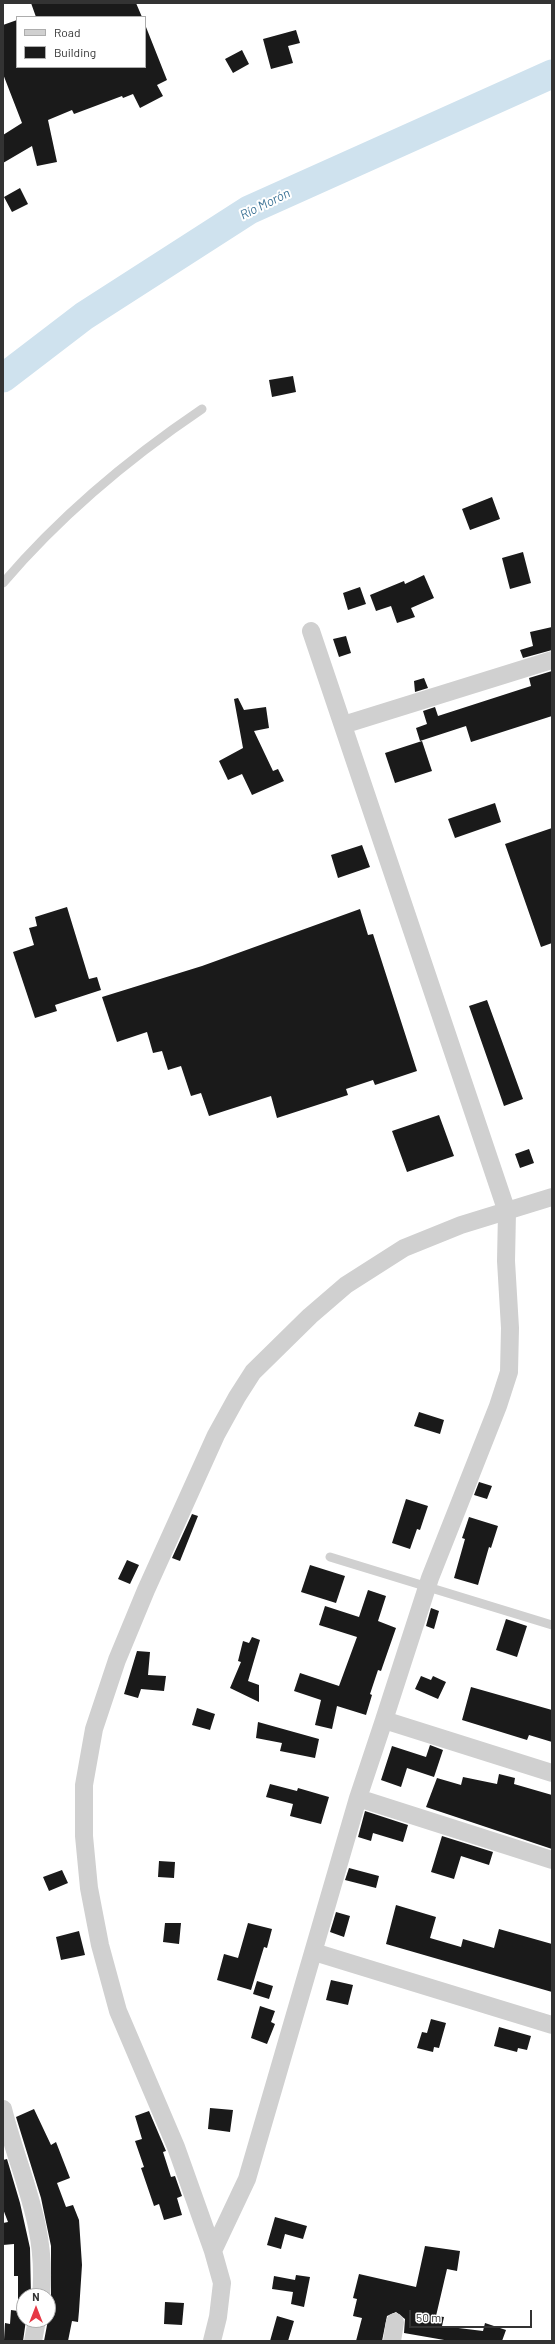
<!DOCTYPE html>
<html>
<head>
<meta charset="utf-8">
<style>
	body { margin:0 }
	#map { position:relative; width:555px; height:2344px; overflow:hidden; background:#fff; font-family:Barlow,sans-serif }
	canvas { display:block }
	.frame { position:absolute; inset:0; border:4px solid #333; pointer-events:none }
	.legend { position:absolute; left:16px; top:16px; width:130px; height:52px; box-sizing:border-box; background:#fff; border:1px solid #adadad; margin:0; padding:5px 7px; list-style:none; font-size:12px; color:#333 }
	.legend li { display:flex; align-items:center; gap:8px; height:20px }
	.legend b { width:20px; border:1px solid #adadad }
	.north { position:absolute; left:16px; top:2288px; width:40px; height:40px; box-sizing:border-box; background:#fff; border:1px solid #adadad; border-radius:50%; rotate:0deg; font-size:11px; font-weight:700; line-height:16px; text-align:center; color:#333 }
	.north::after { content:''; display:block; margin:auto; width:14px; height:18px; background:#e63946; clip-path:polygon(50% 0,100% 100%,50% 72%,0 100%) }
	.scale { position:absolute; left:409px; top:2310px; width:123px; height:18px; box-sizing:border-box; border:2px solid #333; border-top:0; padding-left:5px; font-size:12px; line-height:14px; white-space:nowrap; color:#333; -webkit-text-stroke:3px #fff; paint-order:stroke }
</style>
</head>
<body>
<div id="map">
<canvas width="555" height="2344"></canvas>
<div class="frame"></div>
<ul class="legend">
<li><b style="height:5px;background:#d0d0d0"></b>Road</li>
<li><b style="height:11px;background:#1a1a1a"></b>Building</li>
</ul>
<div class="north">N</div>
<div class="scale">50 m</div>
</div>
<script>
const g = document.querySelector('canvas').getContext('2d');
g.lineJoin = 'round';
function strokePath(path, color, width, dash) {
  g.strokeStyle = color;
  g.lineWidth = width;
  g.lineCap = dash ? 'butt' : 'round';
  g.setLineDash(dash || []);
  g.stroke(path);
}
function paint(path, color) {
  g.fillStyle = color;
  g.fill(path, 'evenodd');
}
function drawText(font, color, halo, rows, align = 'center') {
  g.font = font + ' Barlow,sans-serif';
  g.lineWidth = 4;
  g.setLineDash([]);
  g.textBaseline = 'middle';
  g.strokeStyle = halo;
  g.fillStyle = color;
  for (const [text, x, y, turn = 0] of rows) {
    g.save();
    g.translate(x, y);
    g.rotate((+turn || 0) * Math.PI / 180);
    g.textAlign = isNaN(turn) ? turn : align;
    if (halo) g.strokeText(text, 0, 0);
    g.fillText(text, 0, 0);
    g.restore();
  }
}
strokePath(new Path2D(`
	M3 378 84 316 249 210 552 74`), '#cfe2ee', 29);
paint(new Path2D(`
	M31 3H136L142 17H36Z
	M17 20V67H145L146 27 167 80 157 85 163 96 140 108 133 94 123 98 122 96 74 114 72 110 48 120 57 162 37 166 32 146 3 163V135L22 123 3 74V25Z
	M296 30 300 43 288 46 293 63 271 69 263 39Z
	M242 50 249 64 233 73 225 59Z
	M20 188 28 204 12 212 4 197Z
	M293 376 296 392 272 397 269 380Z
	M492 497 500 519 470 530 462 509Z
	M523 552 531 583 510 589 502 558Z
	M424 575 434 598 411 608 415 617 397 623 391 606 376 611 370 595 404 581 405 584Z
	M360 587 366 604 348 610 343 593Z
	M552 627V650L523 658 520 650 533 646 530 632Z
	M346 636 351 653 339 657 333 639Z
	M552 671V716L471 742 466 726 420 741 416 728 427 724 423 711 435 707 438 716 531 686 529 678Z
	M424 678 428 688 415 692 414 681Z
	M238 698 244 710 266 707 269 728 254 731 273 771 278 769 284 781 252 795 242 774 228 780 219 761 243 748 234 699Z
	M422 741 432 771 395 783 385 753Z
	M495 803 501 822 455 838 448 819Z
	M552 828V943L541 947 505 844Z
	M362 845 370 867 338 878 331 855Z
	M67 907 89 979 97 977 101 990 55 1005 57 1011 35 1018 13 952 34 945 29 928 37 926 35 917Z
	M360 909 368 935 373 934 417 1071 375 1085 373 1080 346 1089 348 1095 277 1118 271 1096 209 1116 201 1093 191 1096 181 1066 168 1070 162 1051 153 1053 147 1032 117 1042 102 997 202 966Z
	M487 1000 523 1099 504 1106 469 1006Z
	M439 1115 454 1156 407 1172 392 1131Z
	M529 1149 534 1163 520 1168 515 1154Z
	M419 1412 444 1420 440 1434 414 1426Z
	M479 1482 492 1486 487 1499 474 1495Z
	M406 1499 428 1506 420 1530 417 1529 410 1549 392 1543Z
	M192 1514 198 1516 180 1561 172 1558Z
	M469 1517 498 1526 491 1548 489 1547 478 1585 454 1578 465 1539 462 1538Z
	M127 1560 139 1565 130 1584 118 1579Z
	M310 1565 345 1576 336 1603 301 1592Z
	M368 1590 386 1596 378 1621 396 1628 381 1671 378 1670 370 1694 372 1695 366 1715 337 1706 332 1729 315 1725 321 1700 294 1691 300 1673 339 1686 357 1637 319 1625 325 1606 359 1617Z
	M431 1608 439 1611 434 1629 426 1626Z
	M506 1619 527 1626 517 1657 496 1650Z
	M252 1637 260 1640 248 1681 259 1685V1702L230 1688 241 1662 238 1661 243 1641 249 1643Z
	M137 1651 150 1652 148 1675 166 1676 164 1691 141 1689 138 1698 124 1694Z
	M421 1676 431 1680 433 1676 446 1682 438 1699 415 1689Z
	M471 1687 552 1710V1742L529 1735 527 1740 462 1720Z
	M197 1708 215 1714 210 1730 192 1725Z
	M258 1722 319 1739 315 1758 280 1751 282 1743 256 1738Z
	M430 1745 443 1750 434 1777 407 1768 401 1787 381 1780 392 1746 426 1757Z
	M499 1774 515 1778 514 1784 552 1795V1849L426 1807 437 1778 461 1785 463 1777 497 1784Z
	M270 1784 297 1791 298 1788 329 1797 321 1824 290 1816 293 1804 266 1797Z
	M365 1811 408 1825 403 1842 373 1833 371 1841 358 1837Z
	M442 1836 493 1852 489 1865 461 1856 454 1879 431 1872Z
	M159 1861 175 1862 174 1878 158 1877Z
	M349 1868 379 1876 376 1888 345 1880Z
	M62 1870 68 1883 49 1891 43 1877Z
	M396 1905 436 1917 430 1938 461 1947 463 1939 494 1948 499 1929 552 1944V1992L386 1944Z
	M336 1912 350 1916 344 1937 330 1932Z
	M165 1923H181L179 1944 163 1942Z
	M248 1923 272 1929 267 1948 264 1947 251 1990 217 1980 224 1954 238 1958Z
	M79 1931 85 1955 61 1960 56 1937Z
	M331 1980 353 1985 348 2005 326 2000Z
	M257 1981 273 1986 269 1999 253 1994Z
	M260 2006 275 2011 271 2022 275 2024 267 2044 251 2038Z
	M431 2019 446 2023 439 2048 434 2047 433 2052 417 2048 422 2032 427 2033Z
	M499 2027 531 2036 527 2050 518 2048 517 2052 494 2046Z
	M210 2108 233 2110 230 2132 208 2129Z
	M34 2109 51 2145 56 2142 70 2178 57 2183 66 2207 73 2205 79 2220 82 2265 79 2311 78 2322 72 2321 68 2341H44L48 2320V2303L51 2296V2246L41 2198 16 2117Z
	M149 2111 166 2151 163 2152 171 2177 175 2176 182 2196 177 2198 182 2215 164 2220 159 2204 154 2206 141 2168 144 2167 135 2141 142 2139 135 2116Z
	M7 2159 20 2203 30 2248 31 2296H24V2320H26L23 2341 4 2340 5 2323 10 2324 11 2310 18 2311V2276H14V2244L3 2245V2223L8 2222 3 2209V2160Z
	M275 2217 307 2226 303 2239 285 2234 281 2249 267 2245Z
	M425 2246 460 2251 457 2271 447 2269 436 2316 444 2317 442 2326 483 2331 485 2323 506 2330 502 2341H450L404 2333 405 2319 396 2312 387 2316 382 2341H356L362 2318 353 2316 357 2299 353 2298 359 2274 416 2287Z
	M296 2275 310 2277 304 2307 291 2304 293 2292 272 2289 274 2276 295 2280Z
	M165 2302 184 2303 182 2325 164 2324Z
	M277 2316 294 2321 288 2341H270Z`), '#1a1a1a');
strokePath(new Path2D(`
	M3 583C61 515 128 459 202 409
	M330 1557 552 1625`), '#d0d0d0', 9);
strokePath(new Path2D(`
	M311 631 507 1212 506 1261 510 1328 509 1372 498 1406 430 1578 384 1720
	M343 725 552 660
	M358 1798 552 1860
	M314 1952 552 2025
	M3 2109C19 2174 48 2226 41 2296
	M213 2251 247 2179 358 1798 384 1720 552 1773
	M33 2341 37 2320
	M212 2341 218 2317 222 2283 213 2251 176 2147 118 2011 100 1945 89 1888 84 1836V1785L94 1729 117 1660 146 1590 216 1435 237 1397 253 1372 310 1316 346 1285 404 1248 461 1225 552 1197
	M392 2341 395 2322`), '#d0d0d0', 18);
drawText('italic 13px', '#3f7597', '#fff', [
	["Río Morón",265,204,-26]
]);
</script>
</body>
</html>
